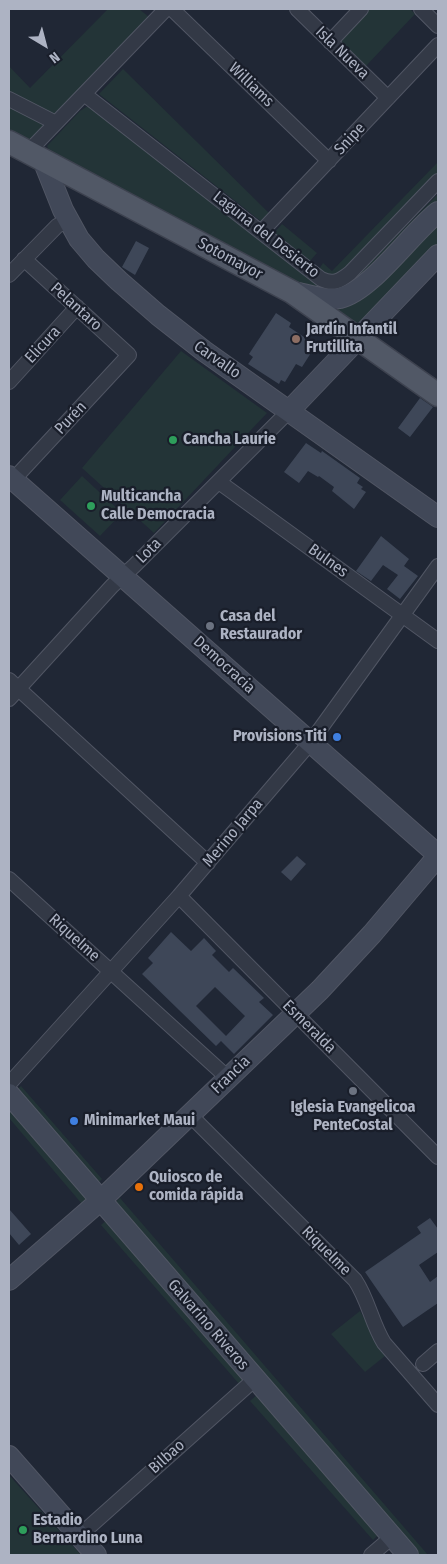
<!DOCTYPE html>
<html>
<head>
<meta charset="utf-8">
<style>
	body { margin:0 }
	#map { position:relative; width:447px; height:1564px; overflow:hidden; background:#202735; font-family:"Fira Sans Condensed",sans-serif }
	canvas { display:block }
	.frame { position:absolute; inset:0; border:10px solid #adb3c3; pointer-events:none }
	.north { position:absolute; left:20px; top:20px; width:50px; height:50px; -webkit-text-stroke:4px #191e2a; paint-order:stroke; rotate:143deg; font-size:14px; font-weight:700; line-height:20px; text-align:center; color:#adb3c3 }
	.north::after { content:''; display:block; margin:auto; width:18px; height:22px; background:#adb3c3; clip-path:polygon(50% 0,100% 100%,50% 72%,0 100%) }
</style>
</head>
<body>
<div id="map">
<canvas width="447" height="1564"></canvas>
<div class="frame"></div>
<div class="north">N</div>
</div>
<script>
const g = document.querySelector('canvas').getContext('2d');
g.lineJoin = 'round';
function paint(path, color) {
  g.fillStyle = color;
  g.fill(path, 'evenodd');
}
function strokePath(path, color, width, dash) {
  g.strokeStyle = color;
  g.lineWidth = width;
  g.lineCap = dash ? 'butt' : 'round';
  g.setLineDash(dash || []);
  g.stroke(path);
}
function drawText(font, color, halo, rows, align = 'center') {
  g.font = font + ' "Fira Sans Condensed",sans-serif';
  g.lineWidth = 4.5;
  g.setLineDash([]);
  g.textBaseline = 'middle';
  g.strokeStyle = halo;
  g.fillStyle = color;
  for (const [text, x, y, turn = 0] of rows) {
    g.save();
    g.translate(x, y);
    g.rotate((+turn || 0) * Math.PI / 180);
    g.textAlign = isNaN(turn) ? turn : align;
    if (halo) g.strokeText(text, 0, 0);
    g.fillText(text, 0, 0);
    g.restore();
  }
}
paint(new Path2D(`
	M108 9H139L149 17 55 115 50 117 9 96V66L30 88Z
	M364 9H410L415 14 366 66 337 37Z
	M123 69 270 214 262 222 99 94Z
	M9 107 47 126 36 145 9 130Z
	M86 107H91L332 288H338L349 284 438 194V205L351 288 318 294 49 151 47 146 80 111Z
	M438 162V173L338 276H328L319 269 323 263 332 271Z
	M438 220V245L359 327 322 305Z
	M282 224 317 253 310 261 274 233Z
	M181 351 267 413 154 533 82 468Z
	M82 476 122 513 100 536 60 500Z
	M21 1086 102 1179 95 1186 14 1092Z
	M9 1105 90 1197 82 1204 9 1118Z
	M120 1198 428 1555H415L112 1205Z
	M109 1218 247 1378 240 1385 101 1225Z
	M360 1311 385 1356 365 1372 331 1334Z
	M259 1393 380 1533 373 1540 250 1401Z
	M9 1475 17 1484 81 1555H9Z`), '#233437');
paint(new Path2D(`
	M136 241 149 248 135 275 122 267Z
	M276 313 291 323 289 327 316 345 302 367 296 364 285 382 281 380 279 384 248 364 253 357 249 354Z
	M420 398 433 407 410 437 398 428Z
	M306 443 321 453 322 451 360 478 357 483 363 487 361 489 366 492 354 509 332 491 334 487 319 476 318 477 308 471 299 483 284 472Z
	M381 536 409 559 404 566 418 576 400 599 387 589 398 575 383 565 371 581 356 571Z
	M297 856 306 864 291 881 281 872Z
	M171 932 191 951 204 938 216 951 212 955 229 972 233 968 264 998 259 1002 273 1015 234 1054 221 1041 216 1046 142 974 153 963 148 958ZM215 987 245 1016 226 1036 196 1006Z
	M9 1209 31 1234 19 1245 9 1233Z
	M430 1218 438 1229V1252L419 1265 430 1282 438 1276V1303L403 1327 365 1272 421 1233 417 1227Z`), '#3e4758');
const street = new Path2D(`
	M172 9 329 161
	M297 9 388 98
	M421 9 438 26
	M330 42 361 9
	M84 94 321 279C333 285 340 281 350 273L438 181
	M9 99 54 122 57 121
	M28 152 166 9
	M261 232 438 45
	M9 275 57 226 68 220
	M9 382 77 307
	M13 480 129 355 24 259
	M219 482 438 641
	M9 680 208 863
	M9 699 112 586 134 566 289 411
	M9 879 228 1078
	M179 896 438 1157
	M9 1084 179 896 310 743 438 566
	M190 1115 355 1280C368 1299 372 1324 384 1343L438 1405
	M423 1364 438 1351
	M79 1536 255 1379
	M371 1555 392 1537`);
const secondary = new Path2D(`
	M43 160 63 210 79 239 96 259 119 281 158 315 204 351 438 517
	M294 292C309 295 325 301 340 298 371 291 411 233 438 212
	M289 411 438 255
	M9 476 438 855
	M9 1094 408 1555
	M9 1280 101 1200 320 990 372 934 438 856
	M9 1456 96 1555`);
const primary = new Path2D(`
	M9 142 292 292 438 395`);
strokePath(street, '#515664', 16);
strokePath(secondary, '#515664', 22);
strokePath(primary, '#3d424f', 25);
strokePath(street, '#333946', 14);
strokePath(secondary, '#414858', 20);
strokePath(primary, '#515866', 22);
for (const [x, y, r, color] of [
	[296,339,5,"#8d6e63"],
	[173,440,5,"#2e9e5b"],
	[91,506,5,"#2e9e5b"],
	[210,626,5,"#6b7280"],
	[337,737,5,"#3f7fe0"],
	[353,1091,5,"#6b7280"],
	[74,1121,5,"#3f7fe0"],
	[139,1187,5,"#e8710a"],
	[23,1530,5,"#2e9e5b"]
]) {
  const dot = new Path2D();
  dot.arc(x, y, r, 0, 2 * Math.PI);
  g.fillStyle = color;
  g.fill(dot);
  strokePath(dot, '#191e2a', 2);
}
drawText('16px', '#adb3c3', '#191e2a', [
	["Isla Nueva",342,53,44],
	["Williams",251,85,44],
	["Snipe",350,139,-47],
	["Laguna del Desierto",266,235,38],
	["Sotomayor",230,259,28],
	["Pelantaro",76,307,42],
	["Elicura",43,345,-47],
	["Carvallo",217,360,35],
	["Purén",71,418,-47],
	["Lota",149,551,-45],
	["Bulnes",328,561,36],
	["Democracia",224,665,42],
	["Merino Jarpa",233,833,-50],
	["Riquelme",74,938,42],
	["Esmeralda",309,1027,45],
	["Francia",231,1075,-44],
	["Riquelme",326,1251,45],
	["Galvarino Riveros",208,1325,49],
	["Bilbao",167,1457,-42]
]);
drawText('bold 16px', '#adb3c3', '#191e2a', [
	["Jardín Infantil",306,330],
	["Frutillita",306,348],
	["Cancha Laurie",183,440],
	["Multicancha",101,497],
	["Calle Democracia",101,515],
	["Casa del",220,617],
	["Restaurador",220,635],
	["Provisions Titi",327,737,"right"],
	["Iglesia Evangelicoa",353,1108,"center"],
	["PenteCostal",353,1126,"center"],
	["Minimarket Maui",84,1121],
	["Quiosco de",149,1178],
	["comida rápida",149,1196],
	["Estadio",33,1521],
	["Bernardino Luna",33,1539]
], 'left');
</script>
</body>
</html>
